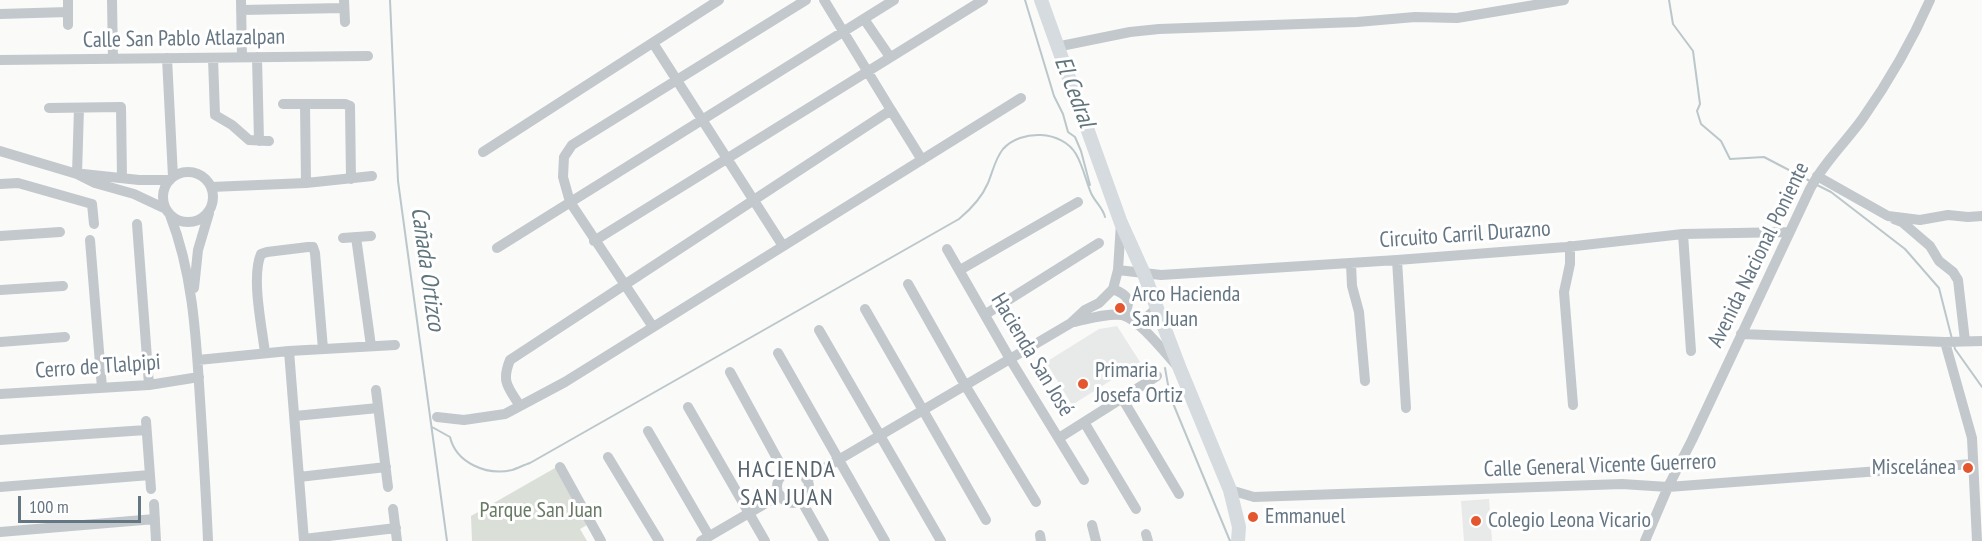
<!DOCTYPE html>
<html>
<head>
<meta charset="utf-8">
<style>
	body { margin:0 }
	#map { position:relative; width:1982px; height:541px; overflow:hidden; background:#fafaf8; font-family:"PT Sans Narrow",sans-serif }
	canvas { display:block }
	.scale { position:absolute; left:18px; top:496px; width:123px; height:27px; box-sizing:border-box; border:3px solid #657683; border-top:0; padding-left:8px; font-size:18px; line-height:21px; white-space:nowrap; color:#657683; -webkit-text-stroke:4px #fff; paint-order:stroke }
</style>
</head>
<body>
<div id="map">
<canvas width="1982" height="541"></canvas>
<div class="scale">100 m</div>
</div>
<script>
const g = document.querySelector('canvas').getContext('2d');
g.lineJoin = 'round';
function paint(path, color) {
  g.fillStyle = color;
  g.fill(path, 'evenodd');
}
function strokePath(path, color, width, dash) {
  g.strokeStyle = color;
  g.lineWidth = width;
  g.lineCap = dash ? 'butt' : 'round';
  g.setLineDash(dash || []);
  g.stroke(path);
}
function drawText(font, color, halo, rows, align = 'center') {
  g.font = font + ' "PT Sans Narrow",sans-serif';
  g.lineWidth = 6;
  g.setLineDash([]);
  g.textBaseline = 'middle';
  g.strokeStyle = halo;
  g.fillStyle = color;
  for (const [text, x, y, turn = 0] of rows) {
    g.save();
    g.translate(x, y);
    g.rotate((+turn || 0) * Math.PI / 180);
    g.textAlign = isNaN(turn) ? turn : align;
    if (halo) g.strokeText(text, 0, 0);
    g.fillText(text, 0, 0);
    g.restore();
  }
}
paint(new Path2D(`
	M1117 326 1140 362 1072 405 1046 362 1099 329Z
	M1489 499 1492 541H1464L1461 501Z`), '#e8e9e9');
paint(new Path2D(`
	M555 468 587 525 580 529 587 541H472L471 516Z`), '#dadfd7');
strokePath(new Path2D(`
	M390 0 398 181 447 541
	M1025 0 1054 96 1063 114 1068 132 1075 137 1081 151 1090 185
	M1669 0 1673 24 1693 51 1700 104 1697 111 1701 124 1721 141 1730 159 1764 157 1810 181
	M1817 185 1831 192 1905 249 1939 288 1952 339
	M1954 344 1955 349 1982 387
	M1165 368 1170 396 1230 541
	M432 427 450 437C456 463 487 476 512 470 518 468 524 465 530 463L959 219C971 209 982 197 988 183 993 171 995 159 1003 149 1021 129 1062 130 1076 154 1083 166 1086 181 1091 193 1095 202 1103 208 1105 217`), '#bbc7cb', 2);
strokePath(new Path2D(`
	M68 0V25
	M112 0 113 59
	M241 0 242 57
	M344 0 345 22
	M824 0 891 110
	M241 10 344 8
	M0 14 68 12
	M864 19 890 57
	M653 43 783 246
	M1056 47 1130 32 1159 29 1357 22 1415 17 1457 18 1564 0
	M257 57 259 141
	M167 58 173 177
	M213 58 215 115 232 125 249 140 269 141
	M0 60 368 56
	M283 104H345L350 106 351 179
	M305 104 306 183
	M49 108 121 107 122 178
	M0 151 77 174 95 183 134 194 166 209
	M483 152 719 0
	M163 197a25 25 0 1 1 50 0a25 25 0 1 1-50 0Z
	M77 174 79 108
	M83 174 139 180H170
	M1817 176 1888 216 1920 220 1948 215 1968 217 1982 216
	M0 184 18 183 92 204 94 224
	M211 187 306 183 372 176
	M170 215C193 274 196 336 200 399 203 446 206 494 208 541
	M1894 219 1902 222 1930 246 1939 261 1953 272 1958 280 1965 341
	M137 224 149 385
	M1683 234 1691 351
	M0 236 60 232
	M356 237 371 346
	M343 238 371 236
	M90 240 102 388
	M594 241 983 0
	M1570 246V264L1564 292 1573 405
	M497 248 894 0
	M947 249 1010 359 1084 480
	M1397 260 1406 408
	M1351 264 1352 286 1359 312 1365 381
	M960 270 1078 202
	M1118 270 1161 275 1397 260 1566 247 1683 234 1789 232
	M908 284 965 385 1036 502
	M194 288 198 250 209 213
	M1113 289C1128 295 1132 300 1124 315
	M0 290 63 286
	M865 309 986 520
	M986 314 1099 243
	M1074 322C1089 319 1106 313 1122 315 1138 318 1166 354 1178 367
	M1138 325 1157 308
	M653 327 570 202 563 177 564 157 572 145 806 0
	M819 330 941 541
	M1741 334 1945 342 1982 341
	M0 342 65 337
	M1945 342 1972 438 1977 541
	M289 351 304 541
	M265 353C262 327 251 277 261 254L267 252 308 247H313L315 253 323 349
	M778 353 885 541
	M198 360 289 351 395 345
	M730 372 785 473
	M376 390 388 487
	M0 394 149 385 199 377
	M1122 398 1179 494
	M520 406C508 387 501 382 510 360L891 110 922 160
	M688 407 765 541
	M295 416 378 408
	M437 417 464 420 505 414 565 382 1021 98
	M146 421 151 489
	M1084 422 1136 509
	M648 431 709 536
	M1059 438 1157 376
	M0 440 146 430
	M608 457 659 541
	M560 467 601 541
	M777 487a16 16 0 1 1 32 0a16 16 0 1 1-32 0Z
	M299 477 386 467
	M806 479 1071 323 1085 310 1099 303 1113 289 1118 270 1121 223
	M0 487 150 475
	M1230 490 1254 497 1622 484 1668 487 1972 464
	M801 500 824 541
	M154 504 156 541
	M393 509 397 541
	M1092 525 1096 541
	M0 532 155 519
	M1146 534 1148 541
	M1040 535 1041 541
	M304 539 396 528
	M701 541 780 495
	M1645 541 1668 487 1692 440 1810 189C1824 162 1846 142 1863 118 1889 81 1912 41 1930 0`), '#c3c8cc', 10);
strokePath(new Path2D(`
	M1041 0 1121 223 1144 274 1180 369 1230 490 1239 527 1238 541`), '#d6dbdf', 14);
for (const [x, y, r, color] of [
	[1120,308,6,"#e4572e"],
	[1083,384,6,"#e4572e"],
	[1968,468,6,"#e4572e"],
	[1253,517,6,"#e4572e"],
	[1476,521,6,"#e4572e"]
]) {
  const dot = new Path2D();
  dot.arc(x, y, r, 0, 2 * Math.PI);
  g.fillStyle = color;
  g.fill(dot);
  strokePath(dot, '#fff', 2);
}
drawText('22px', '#657683', '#fff', [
	["Calle San Pablo Atlazalpan",184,39,-1],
	["Circuito Carril Durazno",1465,235,-4],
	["Avenida Nacional Poniente",1759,255,-64],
	["Hacienda San José",1032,355,59],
	["Cerro de Tlalpipi",98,367,-4],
	["Calle General Vicente Guerrero",1600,466,-2]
]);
drawText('22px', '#657683', '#fff', [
	["Arco Hacienda",1132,295],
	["San Juan",1132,320],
	["Primaria",1095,371],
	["Josefa Ortiz",1095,396],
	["Miscelánea",1956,468,"right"],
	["Emmanuel",1265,517],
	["Colegio Leona Vicario",1488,521]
], 'left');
drawText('22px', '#687a64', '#fff', [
	["Parque San Juan",541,511]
]);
drawText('italic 24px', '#60757c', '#fff', [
	["El Cedral",1074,92,69],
	["Cañada Ortizco",427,269,82]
]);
g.letterSpacing = '1.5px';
drawText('24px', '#57646e', '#fff', [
	["HACIENDA",787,470],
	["SAN JUAN",787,498]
]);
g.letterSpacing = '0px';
</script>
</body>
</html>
